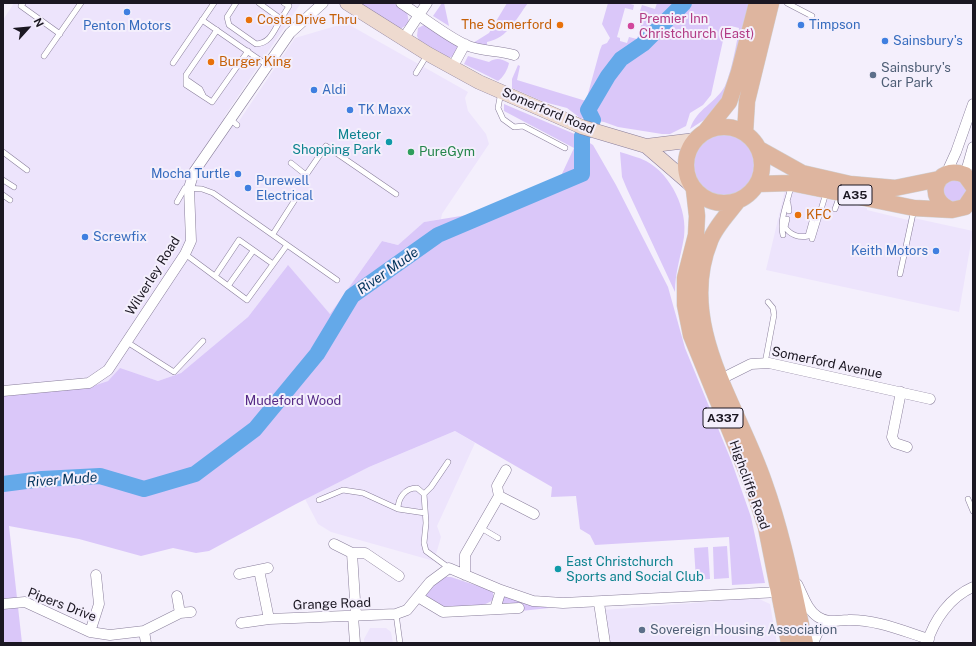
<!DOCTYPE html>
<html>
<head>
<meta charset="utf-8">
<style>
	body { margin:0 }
	#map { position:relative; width:976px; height:646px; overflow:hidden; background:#f4effc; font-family:"Public Sans",sans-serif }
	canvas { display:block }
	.frame { position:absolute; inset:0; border:4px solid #1b1722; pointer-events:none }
	.north { position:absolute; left:8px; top:8px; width:40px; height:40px; -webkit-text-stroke:3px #f4effc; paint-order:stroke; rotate:63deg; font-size:11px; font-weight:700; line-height:16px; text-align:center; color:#1b1722 }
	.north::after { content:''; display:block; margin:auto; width:14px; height:18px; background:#1b1722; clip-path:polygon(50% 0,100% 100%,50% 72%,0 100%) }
</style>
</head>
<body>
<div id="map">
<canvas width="976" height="646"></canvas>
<div class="frame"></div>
<div class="north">N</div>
</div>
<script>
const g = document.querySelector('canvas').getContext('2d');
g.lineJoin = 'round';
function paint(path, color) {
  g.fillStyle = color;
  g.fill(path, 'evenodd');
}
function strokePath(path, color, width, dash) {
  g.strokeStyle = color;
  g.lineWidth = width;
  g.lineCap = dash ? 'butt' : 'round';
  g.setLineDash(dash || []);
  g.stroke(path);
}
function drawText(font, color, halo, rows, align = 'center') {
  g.font = font + ' "Public Sans",sans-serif';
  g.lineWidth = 4;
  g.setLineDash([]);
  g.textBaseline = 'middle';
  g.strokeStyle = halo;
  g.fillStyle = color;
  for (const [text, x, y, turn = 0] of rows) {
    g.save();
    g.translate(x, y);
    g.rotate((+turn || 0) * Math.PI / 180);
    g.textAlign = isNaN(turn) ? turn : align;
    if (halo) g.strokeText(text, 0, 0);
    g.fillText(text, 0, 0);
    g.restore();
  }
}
paint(new Path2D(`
	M14 3H301L224 117 235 127 295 38 346 23 468 92 465 98 468 111 486 134 489 144 442 214 441 219 424 222 398 245 382 241 330 314 287 266 248 317 181 373 158 381 120 369 108 381 90 387 3 396V20Z
	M785 190 867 208V210L908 220 909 217 973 231 959 312 766 270Z
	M455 431 475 443 437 526 441 537 434 561 331 532 318 524 305 499 369 467Z
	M757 598 770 604 777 643H609L604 610Z
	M370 628H386L391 632 393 643H364V639Z`), '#ede4fc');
paint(new Path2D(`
	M357 3H393L407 12 409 23 402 28 397 29Z
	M442 3H444L449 26 433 16Z
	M507 3H528C516 19 508 38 487 42V47L473 43 489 33Z
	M608 3H627L634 5 633 10 625 8 617 37 620 38V41L627 43 629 37 637 39 644 15 639 14 642 5 655 9 657 3H753L731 87 707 118 690 129C697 108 715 104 725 86 731 73 737 43 739 28L731 26 727 37 724 36 711 95 703 105 690 113 686 126 670 134H662L618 127 604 122 580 118 567 108 544 102 512 88V79L518 65 520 66 517 80 586 101 600 50 602 45 607 43 610 38 602 24Z
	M426 24 456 44 458 50 453 57H447L419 40 417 36 418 28Z
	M468 56 489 62C497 57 501 59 509 63 508 69 503 78 498 81L464 64Z
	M504 104 577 135 593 145 616 185 668 287 685 348 731 460 751 517 765 583 732 585 729 537 595 545 590 535 580 529 576 496 551 497 552 487 455 431 369 467 296 504 209 551 196 553 173 548 141 556 79 539 9 526 22 643H3V396L90 387 108 381 120 368 158 381 181 373 248 317 288 265 330 314 382 241 398 245 424 222 467 215 511 201 560 178 574 148 504 111Z
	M691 165a33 33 0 1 1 66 0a33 33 0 1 1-66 0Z
	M620 152C629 155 638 157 646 161 671 174 688 210 684 237 681 256 675 272 675 292L627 189 622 177Z
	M956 177 969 187 965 200 952 203 943 194V186Z
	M727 546 729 578 714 579 713 547Z
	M708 547 710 579 696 580 694 548Z
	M444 577H451L490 590 493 592V599C489 607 457 609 447 608 440 607 430 601 426 596L430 589Z
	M505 596 549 608 521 611 501 605 502 598Z`), '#dac7f9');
strokePath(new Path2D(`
	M3 484 42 479 100 476 144 489 195 474 255 429 317 354 352 296 438 235 582 174V136L593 120 588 110 608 76 621 59 643 44 684 3`), '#64a9e9', 16);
const lane = new Path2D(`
	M23 3 21 6 60 34
	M236 3 227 17 229 25 256 44C271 43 274 30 281 19
	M259 3 281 19 289 6 284 3
	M787 3 812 16
	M202 20 267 65
	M217 30 186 75V85L212 102 248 51
	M44 56 81 3
	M173 63 214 3
	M416 73 427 55
	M187 80 200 89 203 95
	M501 92 498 108 503 119 514 127 523 126 565 148
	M230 119 237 125
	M3 152 27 170
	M291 163 306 175 326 146 396 194
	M3 180 14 187
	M3 195 10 200
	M177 202 185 188 202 189 213 193 337 280
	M788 203 789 211
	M835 209 840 195
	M787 219 785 227C790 235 799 238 808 236L813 218 819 214
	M273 234 298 195
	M783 235C779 219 788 202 791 186
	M812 239 826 193
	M185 254 247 300 287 245
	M900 274 914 209
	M215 276 239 240 273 264
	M228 286 253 251
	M127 342 174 372 203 341
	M765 363 774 315 773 308 768 302
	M424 494 431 487 448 462
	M968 499 973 511
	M319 500 343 490 363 493 398 509
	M425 513 398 509C398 498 405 488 417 488L424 494 426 523 424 543 426 551 449 568
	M481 528 498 538
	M396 614 400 643`);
const street = new Path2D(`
	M401 3C420 15 446 36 466 45 482 52 498 50 514 55
	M403 39 427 3
	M452 68 465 44
	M946 174 956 152 973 104
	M965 175 973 147
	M721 379 751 364 769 363 930 399
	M3 391 89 383 108 370 185 254 191 241 189 188 194 172 290 33 323 3
	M901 392 892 437 895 443 907 447
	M499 496 534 514
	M334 544 352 553 356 616
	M352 553H365L399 576
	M259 570 269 619
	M239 574 268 568
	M465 575V555L499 496 497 486 506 470
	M797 584C803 595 807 610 818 617 829 624 837 620 848 620 875 619 903 631 929 639
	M177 596 180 613
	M418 597 443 612 519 608
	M599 603 605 643
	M3 604 25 602 90 632 110 635 144 631 180 613 191 612
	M495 609 501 590
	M353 616 355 643
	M241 623 269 619 396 614 407 610 430 582 449 568 501 590 533 601 563 603 779 592
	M144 631 146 643
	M90 632 99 604 96 575
	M813 643 818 632 830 622
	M927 643C934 620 950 597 973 587`);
const secondary = new Path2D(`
	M347 3 428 54 479 82 582 127 646 146 695 140
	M646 146 690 184`);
const primary = new Path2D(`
	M686 165a38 38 0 1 1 76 0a38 38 0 1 1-76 0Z
	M705 132 729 102 739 72 757 3
	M745 133 747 101 771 3
	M759 149 802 173 850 184 895 188 939 179
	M758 184 791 183 914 208 952 210
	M973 186 965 175C936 163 923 200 952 210L965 207 973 195
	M694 190 697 216 696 235 685 278V305L691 335 752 485 766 527 789 643
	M737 202C728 214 715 227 710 241 676 325 738 405 764 482 783 535 793 589 805 643`);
strokePath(lane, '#897e9b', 6);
strokePath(street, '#897e9b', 11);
strokePath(secondary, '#897e9b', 15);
strokePath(primary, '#d1d1d3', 17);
strokePath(lane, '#fff', 5);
strokePath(street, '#fff', 10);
strokePath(secondary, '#eedacf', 14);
strokePath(primary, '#deb59f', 16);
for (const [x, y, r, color] of [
	[127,12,4,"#3f7fe0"],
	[249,20,4,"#e8710a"],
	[560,25,4,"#e8710a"],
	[801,25,4,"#3f7fe0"],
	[631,26,4,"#d1479c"],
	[885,41,4,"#3f7fe0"],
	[211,62,4,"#e8710a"],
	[873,75,4,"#5c6f8a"],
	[314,90,4,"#3f7fe0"],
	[350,110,4,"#3f7fe0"],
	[389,142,4,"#0f9aa8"],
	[411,152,4,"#2e9e5b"],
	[238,174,4,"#3f7fe0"],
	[248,188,4,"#3f7fe0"],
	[798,215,4,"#e8710a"],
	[85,237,4,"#3f7fe0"],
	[936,251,4,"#3f7fe0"],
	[558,569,4,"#0f9aa8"],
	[642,630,4,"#5c6f8a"]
]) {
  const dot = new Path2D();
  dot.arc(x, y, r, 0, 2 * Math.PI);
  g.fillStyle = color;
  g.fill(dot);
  strokePath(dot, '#f4effc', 1.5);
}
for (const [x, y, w] of [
	[855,195,34],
	[723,418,40]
]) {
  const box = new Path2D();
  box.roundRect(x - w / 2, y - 10, w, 20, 3);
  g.fillStyle = '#f4effc';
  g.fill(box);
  strokePath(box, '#1b1722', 1);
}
drawText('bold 12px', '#1b1722', null, [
	["A35",855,195],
	["A337",723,418]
]);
drawText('13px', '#b23c85', '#f4effc', [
	["Premier Inn",639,19],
	["Christchurch (East)",639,34]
], 'left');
drawText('13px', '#c56008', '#f4effc', [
	["Costa Drive Thru",257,20],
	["The Somerford",552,25,"right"],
	["Burger King",219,62],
	["KFC",806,215]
], 'left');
drawText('13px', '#366cbe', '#f4effc', [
	["Timpson",809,25],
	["Penton Motors",127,26,"center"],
	["Sainsbury's",893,41],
	["Aldi",322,90],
	["TK Maxx",358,110],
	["Mocha Turtle",230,174,"right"],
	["Purewell",256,181],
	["Electrical",256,196],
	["Screwfix",93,237],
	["Keith Motors",928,251,"right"]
], 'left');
drawText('13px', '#4e5e75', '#f4effc', [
	["Sainsbury's",881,68],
	["Car Park",881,83],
	["Sovereign Housing Association",650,630]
], 'left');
drawText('13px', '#1b1722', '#f4effc', [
	["Somerford Road",548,111,23],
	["Wilverley Road",153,276,-58],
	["Somerford Avenue",827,363,12],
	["Highcliffe Road",749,485,70],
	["Grange Road",332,604,-2],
	["Pipers Drive",62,605,21]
]);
drawText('13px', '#0d838f', '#f4effc', [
	["Meteor",381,135],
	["Shopping Park",381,150],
	["East Christchurch",566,562,"left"],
	["Sports and Social Club",566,577,"left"]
], 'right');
drawText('13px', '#27864d', '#f4effc', [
	["PureGym",419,152]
], 'left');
drawText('13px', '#562a86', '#f4effc', [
	["Mudeford Wood",293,401]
]);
drawText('italic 14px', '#00335c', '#f4effc', [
	["River Mude",388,271,-35],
	["River Mude",62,480,-4]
]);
</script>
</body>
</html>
